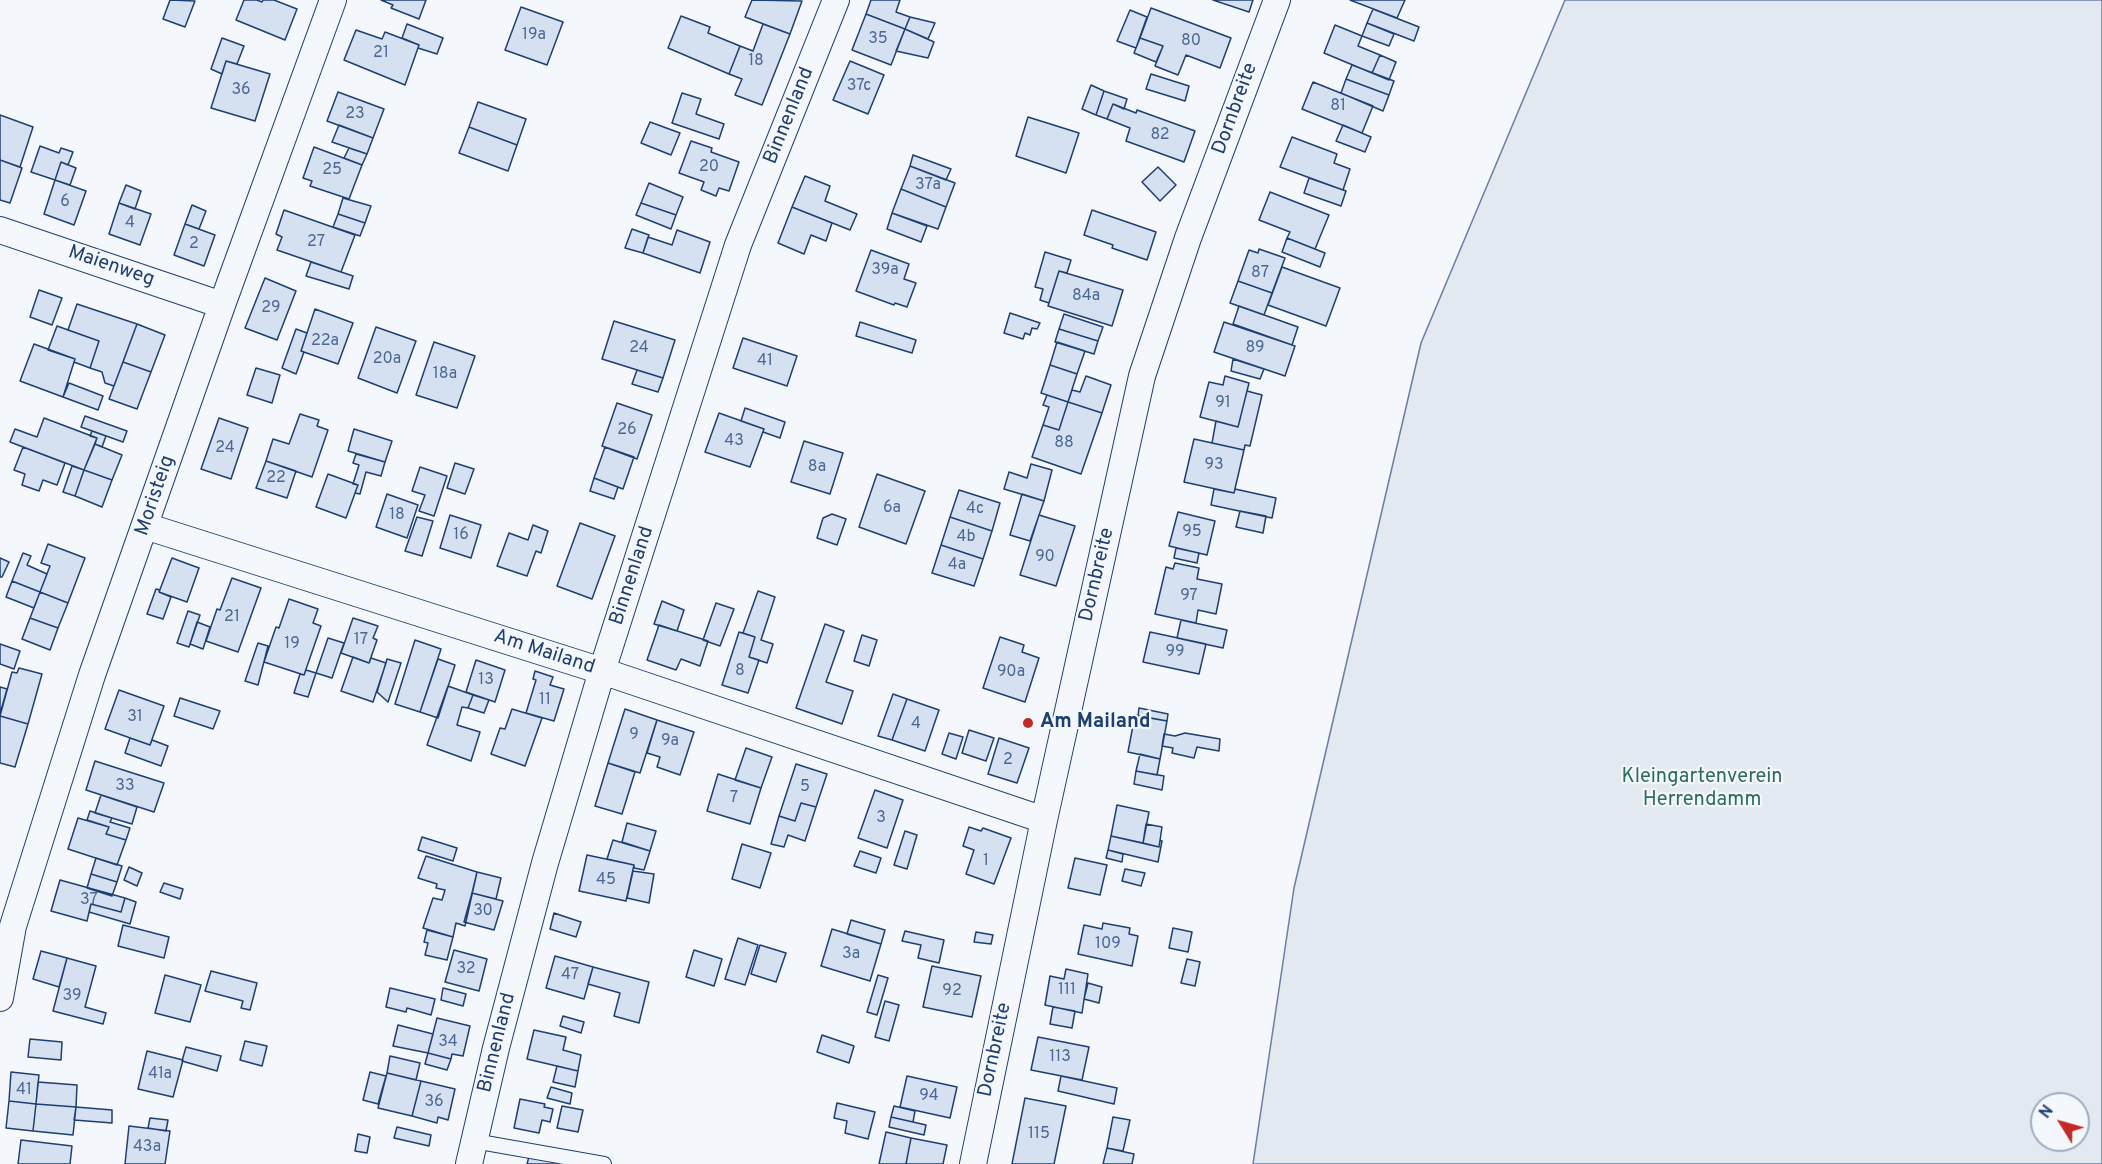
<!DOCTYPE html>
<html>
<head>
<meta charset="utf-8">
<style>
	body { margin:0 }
	#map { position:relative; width:2102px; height:1164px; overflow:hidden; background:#f4f7fb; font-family:Overpass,sans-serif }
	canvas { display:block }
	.north { position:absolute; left:2030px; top:1092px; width:60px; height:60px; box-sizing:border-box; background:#f4f7fb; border:2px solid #9eadc5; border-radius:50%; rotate:307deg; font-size:16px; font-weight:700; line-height:24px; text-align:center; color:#1d3f73 }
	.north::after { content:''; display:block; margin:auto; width:21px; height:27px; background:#c62828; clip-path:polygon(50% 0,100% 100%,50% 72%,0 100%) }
</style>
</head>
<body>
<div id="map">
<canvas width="2102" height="1164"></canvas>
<div class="north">N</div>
</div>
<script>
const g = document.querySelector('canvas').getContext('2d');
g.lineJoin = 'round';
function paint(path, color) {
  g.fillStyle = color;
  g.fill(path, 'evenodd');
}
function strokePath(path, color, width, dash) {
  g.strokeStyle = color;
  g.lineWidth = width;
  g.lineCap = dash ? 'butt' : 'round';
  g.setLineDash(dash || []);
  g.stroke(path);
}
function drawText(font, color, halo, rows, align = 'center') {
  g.font = font + ' Overpass,sans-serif';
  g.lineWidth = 4.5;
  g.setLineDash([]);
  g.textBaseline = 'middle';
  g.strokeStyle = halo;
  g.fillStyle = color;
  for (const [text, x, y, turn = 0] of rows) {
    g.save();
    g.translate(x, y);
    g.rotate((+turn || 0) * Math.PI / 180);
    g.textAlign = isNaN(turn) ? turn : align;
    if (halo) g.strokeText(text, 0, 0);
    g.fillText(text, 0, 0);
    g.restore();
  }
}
const green = new Path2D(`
	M1565 0H2102V1164H1253L1294 888 1421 343ZM2042 1104H2078V1140H2042Z`);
paint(green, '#e3e9f0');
strokePath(green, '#687fa3', 1.5);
const building = new Path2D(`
	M170 0 195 1 185 27 163 19Z
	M244 0H257L262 2 263 0H274L297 9 285 40 236 20Z
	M381 0H426L419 19 391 8 393 5Z
	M752 0 802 1 790 34 745 17Z
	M871 0H900L896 12 910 17 905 29 866 14Z
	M1213 0H1253L1249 12Z
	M1350 0H1405L1397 18Z
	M521 7 563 22 547 65 505 50Z
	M1151 8 1231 38 1220 68 1186 55 1178 75 1155 66 1163 46 1140 38Z
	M1373 9 1419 27 1414 41 1367 23Z
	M1130 10 1147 17 1136 48 1117 41Z
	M866 14 905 29 891 65 852 50Z
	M681 16 710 27 708 33 740 46 729 74 668 48Z
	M910 17 935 23 928 39 905 29Z
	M1367 23 1394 34 1389 46 1362 36Z
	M407 24 443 38 437 54 418 48 419 45 402 38Z
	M763 24 790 34 762 105 735 95 742 79 729 74 740 46 753 51Z
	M1335 25 1362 36 1358 46 1380 55 1372 73 1324 53Z
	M905 29 934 42 928 58 896 51Z
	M356 30 382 39 385 32 419 45 405 85 344 60Z
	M222 38 244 46 237 64 226 61 222 74 211 69Z
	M1140 38 1163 46 1156 62 1134 53Z
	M1380 55 1396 62 1389 80 1372 73Z
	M226 61 270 74 255 121 211 108Z
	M850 61 884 75 868 114 833 100Z
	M1352 65 1394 81 1389 95 1346 79Z
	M1151 74 1189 86 1185 101 1146 89Z
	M1346 79 1389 95 1383 111 1341 93Z
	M1313 82 1373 106 1362 133 1302 109Z
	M1091 85 1104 91 1096 115 1082 109Z
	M1104 91 1127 99 1124 109 1113 104 1107 119 1096 115Z
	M338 92 384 109 373 138 327 121Z
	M682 93 701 99 696 114 724 124 719 139 672 123Z
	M478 102 526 119 517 145 469 127Z
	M1113 104 1136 113 1137 110 1195 131 1184 162 1126 141 1130 128 1107 119Z
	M0 115 33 127 20 167 0 160Z
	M1028 117 1079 133 1066 173 1016 156Z
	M650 122 680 133 671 155 641 143Z
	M339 125 373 138 367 154 332 142Z
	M1343 125 1371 137 1365 152 1336 141Z
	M469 127 517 145 508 171 459 153Z
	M1292 137 1337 154 1334 163 1350 169 1343 190 1280 167Z
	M691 141 712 148 711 152 739 162 729 191 719 188 716 196 701 190 704 182 679 173Z
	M40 146 59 153 61 148 73 152 68 165 61 162 55 180 31 172Z
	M314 147 362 165 349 199 310 186 312 181 303 178Z
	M349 148 367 154 362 165 344 158Z
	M913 155 951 169 946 180 910 166Z
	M0 160 22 168 10 203 0 200Z
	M61 162 76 168 70 185 55 180Z
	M910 166 955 183 946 207 901 189Z
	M1158 167 1176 185 1160 201 1142 182Z
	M805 176 830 186 825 201 857 214 850 230 792 207Z
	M1309 178 1346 191 1341 206 1304 193Z
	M55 180 86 191 74 225 44 214Z
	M649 183 683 197 676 215 641 203Z
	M126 185 141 191 135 209 119 203Z
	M901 189 946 207 938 229 892 213Z
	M1270 192 1329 215 1315 249 1287 238 1290 232 1259 220Z
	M343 198 371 206 365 223 338 214Z
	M119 203 151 214 140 245 109 234Z
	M641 203 676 215 671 229 636 215Z
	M192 205 206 211 199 229 185 224Z
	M792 207 832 223 826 241 811 235 804 254 778 243Z
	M284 210 355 235 341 272 277 250 282 237 276 234Z
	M1092 210 1156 232 1147 260 1112 248 1113 245 1084 235Z
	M892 213 927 226 921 242 887 229Z
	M338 214 365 223 360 236 333 227Z
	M185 224 215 235 204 266 174 255Z
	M632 229 649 235 643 253 625 248Z
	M677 230 710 242 700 273 643 253 648 237 672 245Z
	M1287 238 1325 253 1320 267 1282 252Z
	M1259 249 1285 258 1272 293 1238 281 1249 250 1258 253Z
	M871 250 909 264 904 279 916 283 907 307 895 303 894 305 856 291Z
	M1045 252 1071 260 1067 273 1059 271 1049 303 1040 300 1043 289 1035 287Z
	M311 262 353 276 349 289 306 276Z
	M1282 267 1340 288 1326 326 1268 305Z
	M1059 271 1123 290 1112 326 1048 306Z
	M265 278 296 291 277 340 245 328Z
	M1238 281 1272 293 1264 315 1230 303Z
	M39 290 62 298 52 325 30 317Z
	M77 304 137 324 114 386 105 383 102 372 90 368 99 341 68 330Z
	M1239 306 1298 327 1292 345 1233 324Z
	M315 309 353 323 338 364 301 351Z
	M1010 313 1040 323 1037 329 1032 328 1030 335 1025 333 1023 339 1004 333Z
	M1064 314 1103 327 1098 341 1059 329Z
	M614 321 675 340 663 378 602 359Z
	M860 322 916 340 912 353 856 336Z
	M1224 322 1295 346 1285 376 1214 352Z
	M137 324 165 335 151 372 123 362Z
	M57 326 99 341 90 368 74 362 75 359 48 350Z
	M376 327 416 341 397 393 358 378Z
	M296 329 307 333 301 351 304 352 296 374 282 368Z
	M1059 329 1098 341 1094 354 1055 342Z
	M743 338 797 356 787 386 733 368Z
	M434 342 475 356 457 408 416 395Z
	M1057 342 1085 351 1077 374 1050 365Z
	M34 344 75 359 63 397 20 381Z
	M1233 359 1264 369 1260 379 1231 371Z
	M123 362 151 372 137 409 109 399Z
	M1050 365 1077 374 1068 402 1041 393Z
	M256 368 280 375 272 403 247 395Z
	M637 370 663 378 658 392 632 384Z
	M1086 376 1111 385 1102 413 1068 402 1072 390 1080 392Z
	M1225 376 1249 383 1238 427 1200 417 1209 382 1223 385Z
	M69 383 103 396 98 410 63 397Z
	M1247 391 1262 395 1250 446 1245 445 1244 450 1212 443 1216 421 1238 427Z
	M1047 395 1068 402 1059 430 1043 425 1049 407 1043 405Z
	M1068 402 1102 413 1081 474 1032 457 1043 425 1059 430Z
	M617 403 652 415 637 459 602 446Z
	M745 408 785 422 780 438 763 432 764 429 741 421Z
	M719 413 764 429 750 467 705 452Z
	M300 414 319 420 317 426 328 430 312 477 266 461 273 439 289 444Z
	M85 416 127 431 123 442 81 427Z
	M44 418 97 438 84 470 10 442 15 429 37 437Z
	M219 418 248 428 231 479 201 469Z
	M354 429 392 441 385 462 348 451Z
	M92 431 106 436 102 447 95 444 97 438 90 436Z
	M1194 439 1244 450 1234 493 1184 482Z
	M804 441 843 453 830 494 791 482Z
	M95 444 122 455 112 480 84 470Z
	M23 447 65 463 57 485 43 480 39 491 22 485 25 474 14 470Z
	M605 447 634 457 623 489 594 478Z
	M356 454 385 462 381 476 366 472 360 494 355 493 358 485 353 484 359 465 353 463Z
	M266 461 296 471 287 498 256 488Z
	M455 463 474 469 465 494 447 488Z
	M1031 464 1052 470 1044 501 1004 489 1009 472 1027 478Z
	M72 466 84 470 75 496 63 492Z
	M420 467 447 476 434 516 419 511 425 495 412 491Z
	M84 470 112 480 102 507 75 496Z
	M328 474 358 485 346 518 316 507Z
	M877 474 925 491 906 544 859 527Z
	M594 478 618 487 614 499 590 491Z
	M1214 489 1234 493 1235 489 1276 498 1272 518 1211 505Z
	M959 490 1000 503 992 531 950 517Z
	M387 494 418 505 407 538 376 527Z
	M1022 494 1044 501 1030 541 1010 535Z
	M1240 511 1266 516 1263 533 1236 527Z
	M1178 512 1215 521 1207 555 1169 546Z
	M832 514 846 519 837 545 817 538 823 518Z
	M450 515 481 525 471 558 440 548Z
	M1039 515 1075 526 1056 586 1020 575Z
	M417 517 433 521 422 556 405 551Z
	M950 517 992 531 983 559 941 545Z
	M580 523 615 536 592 599 557 586Z
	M533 525 548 531 541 553 536 551 527 576 497 566 509 533 528 540Z
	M48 544 85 558 68 603 40 592 50 566 41 563Z
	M941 545 983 559 974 586 932 573Z
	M1176 548 1199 553 1197 563 1174 558Z
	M23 553 31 556 27 565 47 574 40 592 12 581Z
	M0 558 9 562 2 577H0Z
	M172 558 199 568 187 602 159 592Z
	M1175 563 1199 568 1197 579 1222 584 1216 614 1198 610 1196 623 1155 614 1166 567 1173 569Z
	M232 578 261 588 238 652 206 641 217 609 220 610Z
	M12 581 40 592 34 608 6 597Z
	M156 589 160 590 159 592 171 597 163 619 147 614Z
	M758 591 775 597 761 640 773 644 767 663 749 657 755 637 743 633Z
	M40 592 68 603 58 628 30 618Z
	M289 599 318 609 313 623 321 626 304 675 264 662 276 627 279 628Z
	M662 601 684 610 677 631 654 624Z
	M716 603 734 609 720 646 703 640Z
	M188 611 200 615 189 647 177 643Z
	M30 618 58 628 50 650 22 639Z
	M353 618 378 626 373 638 377 640 369 663 341 653Z
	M1181 620 1227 630 1223 648 1177 638Z
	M197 622 210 627 203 649 190 644Z
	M825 624 844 631 826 682 853 691 842 724 796 708Z
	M659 625 708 641 700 666 681 659 676 670 647 660Z
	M739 632 755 637 749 657 759 660 748 693 722 685Z
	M1150 632 1206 644 1199 674 1143 662Z
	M862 635 877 640 869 666 854 661Z
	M1000 637 1024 645 1022 652 1039 658 1025 702 983 688Z
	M328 638 344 643 332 678 316 673Z
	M415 640 441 649 420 712 395 704Z
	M258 643 268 646 258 685 245 681Z
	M0 644 20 651 14 669 0 664Z
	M353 657 369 663 371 658 386 663 373 702 341 691Z
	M387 659 401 663 388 702 377 692Z
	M438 659 455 665 438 718 420 712Z
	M476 660 505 670 495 702 466 692Z
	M19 668 42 674 28 724 0 716 12 672 17 673Z
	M306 670 316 673 308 697 294 693 300 674 304 675Z
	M535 671 553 677 550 685 564 689 554 721 526 713 536 680 533 679Z
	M448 686 473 695 468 708 462 707 457 725 480 732 471 761 427 745Z
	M0 687 7 689 0 714Z
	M119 690 164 706 150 745 105 729Z
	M893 694 907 699 892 740 878 736Z
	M473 695 489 700 484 713 468 708Z
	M180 698 220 711 213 729 174 716Z
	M907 699 939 710 925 751 892 740Z
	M1139 708 1168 714 1167 721 1138 716Z
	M512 709 542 718 525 766 491 754 500 728 505 729Z
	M625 709 657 720 640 773 608 763Z
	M1135 715 1167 721 1160 759 1128 752Z
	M0 716 28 724 15 767 0 763Z
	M657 720 694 732 680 775 657 767 660 757 647 753Z
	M969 730 994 738 986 761 962 753Z
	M949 733 963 737 956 759 942 754Z
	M1185 733 1220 739 1219 751 1197 747 1194 758 1172 753 1173 748 1162 746 1164 734 1175 736Z
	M130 738 150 745 152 740 168 746 161 766 125 753Z
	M999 738 1029 748 1017 783 988 774Z
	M746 748 772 757 761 788 735 780Z
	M1140 754 1160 759 1157 775 1136 771Z
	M95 761 164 783 154 812 86 790Z
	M608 763 635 772 622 814 595 806Z
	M796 764 827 774 816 807 801 803 795 821 779 816Z
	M1136 771 1164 776 1162 790 1134 784Z
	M718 774 761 788 750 824 707 811Z
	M875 790 903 800 887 848 858 838Z
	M101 795 137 807 132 824 95 813Z
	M801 803 816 807 805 841 788 835 784 847 771 844 779 816 795 821Z
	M1117 805 1149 812 1143 843 1111 836Z
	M90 811 112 818 110 822 130 828 126 840 106 834 109 827 87 820Z
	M78 818 109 827 106 834 126 840 117 865 68 849Z
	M627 823 656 831 650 851 622 842Z
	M1146 824 1162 827 1159 847 1143 843Z
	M969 827 981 831 983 828 1011 838 994 884 966 874 974 850 963 846Z
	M905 831 917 835 907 869 894 865Z
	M1111 836 1159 847 1160 840 1162 841 1158 862 1108 850Z
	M422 837 457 848 453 861 418 850Z
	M613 840 650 851 644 870 634 868V865L607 859Z
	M742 844 771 853 760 888 732 879Z
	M1108 850 1123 854 1122 862 1106 858Z
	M860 851 881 858 876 873 854 866Z
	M587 855 634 865 626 901 579 891Z
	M426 856 477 872 465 926 456 923 453 937 423 928 433 898 442 900 445 890 436 888 437 884 418 878Z
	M96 858 122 866 117 882 91 874Z
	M1075 858 1107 865 1100 895 1068 888Z
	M129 867 142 873 137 886 124 880Z
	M1125 869 1145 873 1141 886 1122 881Z
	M633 871 654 874 649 903 627 898Z
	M477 872 501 878 496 899 472 893Z
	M91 874 117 882 112 896 87 888Z
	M60 880 125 898 121 912 91 904 87 921 51 911Z
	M164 883 183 889 180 899 160 892Z
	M472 893 503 901 494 930 464 922Z
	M125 898 136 902 130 924 89 912 91 904 121 912Z
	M554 913 581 922 576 937 550 929Z
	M851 920 885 930 881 944 847 934Z
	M1103 923 1130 928 1129 934 1138 936 1132 966 1078 954 1084 925 1102 929Z
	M123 925 169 937 164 958 118 946Z
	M1173 928 1192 932 1188 952 1169 948Z
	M832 929 881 944 870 981 821 966Z
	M427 930 453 937 447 960 425 955 428 943 424 942Z
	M905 931 944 940 939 963 918 958 921 945 902 941Z
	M976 932 993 935 991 944 974 942Z
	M738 938 758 945 745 985 725 979Z
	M760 945 786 953 776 982 751 974Z
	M454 950 487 959 479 991 445 982Z
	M694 950 722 959 714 986 686 977Z
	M41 951 67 958 59 987 33 979Z
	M555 956 593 967 584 999 546 988Z
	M67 958 96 966 85 1007 106 1013 103 1024 53 1011Z
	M1187 959 1200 962 1195 986 1181 983Z
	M932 966 981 976 972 1017 923 1007Z
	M593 967 649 982 639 1023 614 1016 620 993 588 984Z
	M1066 969 1088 974 1082 1013 1045 1005 1050 976 1064 979Z
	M211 971 257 983 250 1010 241 1008 243 1001 205 991Z
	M165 975 201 985 190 1022 155 1013Z
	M878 975 888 978 877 1015 867 1012Z
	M1088 983 1102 987 1099 1003 1084 999Z
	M390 988 435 999 431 1015 407 1008 406 1012 386 1007Z
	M443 988 466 994 463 1006 441 1000Z
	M885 1001 899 1005 889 1041 875 1037Z
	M1053 1007 1075 1011 1072 1028 1050 1024Z
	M563 1016 584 1022 581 1033 560 1026Z
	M437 1018 470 1026 463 1056 452 1054 451 1059 428 1053Z
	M398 1025 433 1034 428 1053 393 1046Z
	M534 1030 566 1037 563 1050 581 1055 578 1071 527 1059Z
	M822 1035 854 1046 849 1063 817 1052Z
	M1038 1037 1089 1047 1082 1080 1031 1070Z
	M30 1039 62 1042 61 1060 28 1057Z
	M245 1041 267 1046 262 1066 240 1060Z
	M186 1047 221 1056 217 1071 182 1061Z
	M147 1051 183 1060 173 1097 138 1089Z
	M428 1053 451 1059 447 1070 425 1064Z
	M390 1056 420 1063 416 1080 387 1073Z
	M557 1066 578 1071 575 1087 553 1082Z
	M11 1072 39 1075 36 1104 9 1101Z
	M370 1072 386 1076 378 1104 363 1100Z
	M387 1073 421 1081 412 1116 378 1108Z
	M907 1076 957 1087 950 1118 900 1107Z
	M1061 1076 1117 1088 1114 1104 1058 1091Z
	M421 1081 455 1089 448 1120 438 1117 437 1123 412 1116Z
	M38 1082 77 1085 76 1107 36 1104Z
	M551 1087 572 1093 570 1104 547 1098Z
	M1025 1098 1066 1106 1054 1164H1012Z
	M520 1099 545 1104 544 1107 553 1109 550 1122 542 1120 539 1133 514 1128Z
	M9 1101 36 1104 33 1131 6 1128Z
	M837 1103 875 1112 868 1139 845 1133 847 1121 834 1118Z
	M36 1104 76 1107 73 1135 33 1131Z
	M562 1106 583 1110 578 1132 557 1128Z
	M894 1106 915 1111 913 1122 891 1117Z
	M76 1107 112 1110V1123L74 1120Z
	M891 1117 926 1125 924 1135 889 1127Z
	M1113 1117 1130 1120 1123 1151 1107 1148Z
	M150 1118 168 1120 166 1131 148 1128Z
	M129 1126 170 1131 165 1164H125Z
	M397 1127 431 1135 429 1146 394 1138Z
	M886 1132 911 1138 906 1164H879Z
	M358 1134 370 1137 367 1153 355 1151Z
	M911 1138 947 1145 943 1164H906Z
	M21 1140 72 1146 70 1164H18Z
	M1107 1148 1134 1154 1132 1164H1103Z
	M530 1153 576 1164H527Z`);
paint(building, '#d5e0f0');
strokePath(building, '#1d3f73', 1.5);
const lane = new Path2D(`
	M474 1141 604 1164`);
const street = new Path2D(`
	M0 230 222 305
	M145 526 602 671 1044 820
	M0 998 13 926 92 675 222 305 333 0
	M469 1164 496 1048 545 863 602 671 738 245 836 0
	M973 1164 1044 820 1142 376 1188 238 1277 0`);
strokePath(lane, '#1d3f73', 16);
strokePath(street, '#1d3f73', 28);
strokePath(lane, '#f4f7fb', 14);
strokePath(street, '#f4f7fb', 26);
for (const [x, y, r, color] of [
	[1028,723,6,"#c62828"]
]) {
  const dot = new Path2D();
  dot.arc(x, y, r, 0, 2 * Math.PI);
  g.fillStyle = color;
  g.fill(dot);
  strokePath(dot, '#f4f7fb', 2);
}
drawText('16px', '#4b6792', null, [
	["19a",534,36],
	["35",878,40],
	["80",1191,42],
	["21",381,54],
	["18",756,62],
	["37c",859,87],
	["36",241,91],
	["81",1338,107],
	["23",355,115],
	["82",1160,136],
	["20",709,168],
	["25",332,171],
	["37a",928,186],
	["6",65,203],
	["4",130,224],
	["27",316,243],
	["2",194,245],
	["39a",885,271],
	["87",1260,274],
	["84a",1086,297],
	["29",271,309],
	["22a",325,342],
	["24",639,349],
	["89",1255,349],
	["20a",387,360],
	["41",765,362],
	["18a",445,375],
	["91",1223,404],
	["26",627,431],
	["43",734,442],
	["88",1064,444],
	["24",225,449],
	["93",1214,466],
	["8a",817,468],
	["22",276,479],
	["6a",892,509],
	["4c",975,510],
	["18",397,516],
	["95",1192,533],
	["16",461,536],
	["4b",966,538],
	["90",1045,558],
	["4a",957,566],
	["97",1189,597],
	["21",232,618],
	["17",361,641],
	["19",292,645],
	["99",1175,653],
	["8",740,672],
	["90a",1011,673],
	["13",486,681],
	["11",545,701],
	["31",135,718],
	["4",916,725],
	["9",634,736],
	["9a",670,742],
	["2",1008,761],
	["33",125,787],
	["5",805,788],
	["7",734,799],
	["3",881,819],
	["1",986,862],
	["45",606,881],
	["37",89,901],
	["30",483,912],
	["109",1108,945],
	["3a",851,955],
	["32",466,970],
	["47",570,976],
	["111",1067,991],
	["92",952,992],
	["39",72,997],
	["34",448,1043],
	["113",1060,1058],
	["41a",160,1075],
	["41",24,1091],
	["94",929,1097],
	["36",434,1103],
	["115",1039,1135],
	["43a",147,1148]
]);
drawText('20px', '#1d3f73', '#f4f7fb', [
	["Dornbreite",1236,109,-70],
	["Binnenland",790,116,-68],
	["Maienweg",111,267,19],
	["Moristeig",156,496,-71],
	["Dornbreite",1098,575,-77],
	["Binnenland",633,576,-72],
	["Am Mailand",544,653,18],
	["Binnenland",498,1043,-76],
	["Dornbreite",996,1050,-78]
]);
drawText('bold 20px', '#1d3f73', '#f4f7fb', [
	["Am Mailand",1040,723]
], 'left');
drawText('20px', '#2c6c60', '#f4f7fb', [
	["Kleingartenverein",1702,778],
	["Herrendamm",1702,801]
]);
</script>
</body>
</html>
